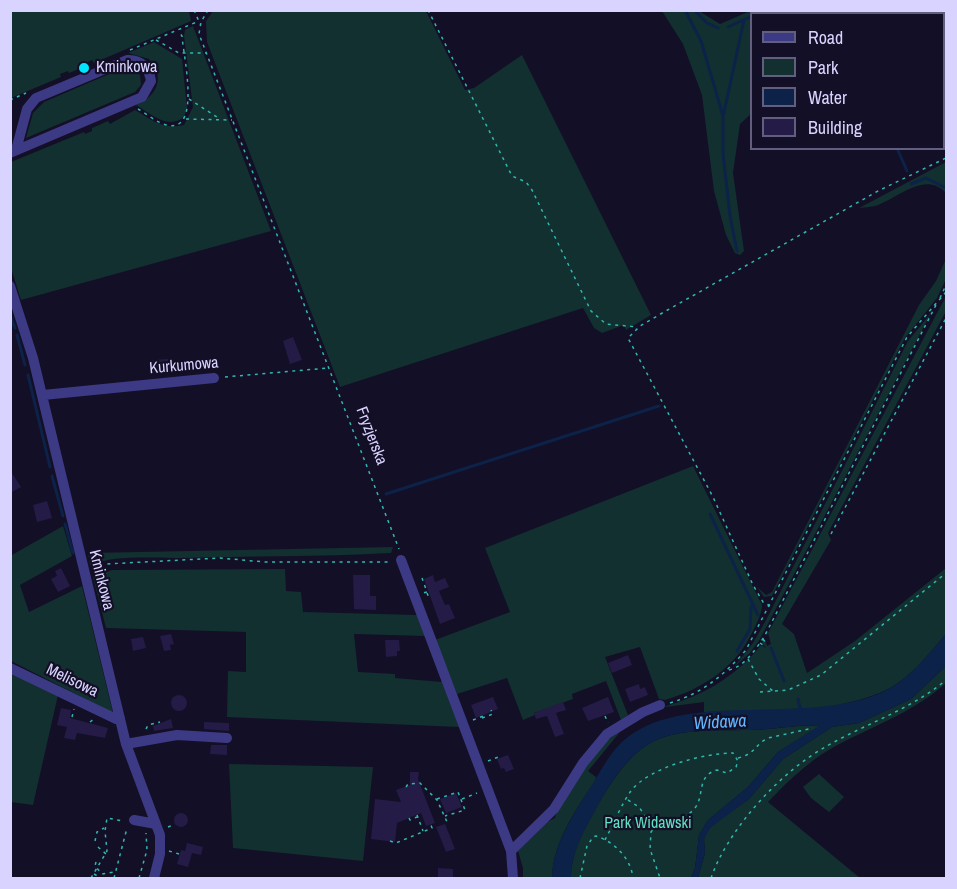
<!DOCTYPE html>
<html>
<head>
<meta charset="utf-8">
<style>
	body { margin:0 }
	#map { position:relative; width:957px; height:889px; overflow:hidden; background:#130f26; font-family:"Archivo Narrow",sans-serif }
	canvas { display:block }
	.frame { position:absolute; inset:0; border:12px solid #d9d4ff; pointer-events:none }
	.legend { position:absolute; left:750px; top:12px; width:195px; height:138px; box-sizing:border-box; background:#130f26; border:2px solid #625e7d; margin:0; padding:8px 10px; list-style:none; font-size:18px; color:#d9d4ff }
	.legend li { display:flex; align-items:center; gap:12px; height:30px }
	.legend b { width:30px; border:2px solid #625e7d }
</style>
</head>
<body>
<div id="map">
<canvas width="957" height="889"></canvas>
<div class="frame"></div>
<ul class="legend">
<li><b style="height:8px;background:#3d3a85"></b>Road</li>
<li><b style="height:16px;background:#12302f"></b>Park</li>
<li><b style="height:16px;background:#0c2248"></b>Water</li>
<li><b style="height:16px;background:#241b47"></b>Building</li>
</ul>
</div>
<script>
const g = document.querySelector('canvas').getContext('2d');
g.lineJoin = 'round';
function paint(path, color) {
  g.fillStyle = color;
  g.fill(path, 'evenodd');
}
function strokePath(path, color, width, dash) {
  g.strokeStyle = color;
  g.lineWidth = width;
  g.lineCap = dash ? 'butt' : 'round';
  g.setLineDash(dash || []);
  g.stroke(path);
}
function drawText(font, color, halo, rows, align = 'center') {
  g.font = font + ' "Archivo Narrow",sans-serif';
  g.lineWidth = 4.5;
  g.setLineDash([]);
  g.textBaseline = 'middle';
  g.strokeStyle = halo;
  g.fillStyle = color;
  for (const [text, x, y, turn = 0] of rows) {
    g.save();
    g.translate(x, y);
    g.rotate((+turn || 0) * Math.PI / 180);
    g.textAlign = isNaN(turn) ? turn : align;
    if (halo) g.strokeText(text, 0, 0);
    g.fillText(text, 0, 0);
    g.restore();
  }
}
paint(new Path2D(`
	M11 10 189 11 191 21 94 63 92 60 85 63 86 66 69 73 68 71 60 74 61 77 11 98Z
	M844 10 845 13 752 14 751 114 740 124 733 173 744 251 740 255 735 253 726 235 714 191 702 95 683 44 662 11H699L720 24 750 11Z
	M213 11H426L465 90 474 88 522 55 651 315 626 330 624 325 602 333 594 328 583 308 340 387 207 42 206 21Z
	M193 26 271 231 21 300 11 268V162L84 132 85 134 92 131V128L108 121 110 124 135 110C152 120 163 130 184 125L193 107 184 36 185 30Z
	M154 42 182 59 187 108 184 117C168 130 151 114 136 105 157 97 166 76 149 59L128 53Z
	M123 68H131L140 75 141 85 135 92 26 138 33 113 44 102Z
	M946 162V193C925 171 900 197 878 205 873 207 865 207 859 208Z
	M946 259V279L937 298 905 338 772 596 764 597 757 587 766 595 772 592 919 305 936 281Z
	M946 296V311L828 533 831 540 782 624 794 634 807 673 855 641 946 568V634C929 654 908 681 882 692 827 715 762 711 704 712V702L658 708C698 699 736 677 761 645L766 648 762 643 765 639 767 646 771 644 768 633Z
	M931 313 760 639 750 653 734 667 753 643 766 620 908 341Z
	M693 466 762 605C762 614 757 622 753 631 736 667 703 689 665 700L659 699 640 647 605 657 628 715 621 720 606 681 572 694 573 699 534 713 535 715 523 720 507 678 457 694 435 640 510 612 485 548Z
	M63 526 72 556 20 585 29 612 82 586 113 713 11 661 10 556Z
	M393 547 391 553C319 557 248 556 176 558 148 558 116 555 90 565L88 553Z
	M285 569 286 591 301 592 303 612 417 615 425 636 354 634 358 672 395 674V678L442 682 459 727 227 717 228 671 246 672V632L106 628 93 577 112 570Z
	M946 666V683C916 710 879 724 843 742 813 757 791 778 768 802L860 878H698L705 853 704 839 709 827 749 799 783 759 832 727 859 723 911 699Z
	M10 672 58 695 33 805 11 802Z
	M820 726 778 752 748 787 708 820 699 835 695 868 691 878H571C571 853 583 832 595 810 642 728 662 731 751 730 774 730 798 724 820 726Z
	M620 732 588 771 596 777 595 781C575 811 553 842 552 878L523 877V868L518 851 547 822 555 818C561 796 599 741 620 732Z
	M229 764 373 767 363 861 233 848Z
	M819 774 844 797 829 812 811 798 803 787Z`), '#12302f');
paint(new Path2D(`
	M946 634V666L911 699 859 723 832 727 783 759 749 799 710 828 704 839 705 853 698 878H691L695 868 699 835 708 820 748 787 778 752 819 726C797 724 773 730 751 730 666 731 642 727 597 807 585 829 571 852 571 878H552C553 846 571 818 588 791 599 775 607 756 622 742 680 688 806 727 883 692 908 680 929 654 946 634Z`), '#0c2248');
strokePath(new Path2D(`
	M685 10 701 41 723 116
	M694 10 707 23 718 28
	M841 10 843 14
	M755 14 760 10
	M728 27 752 16
	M897 148 907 171
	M911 184 926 178 946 188
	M737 251 730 216 723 154V117L744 20
	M10 315 15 328
	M17 335 25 365
	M28 375 50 467
	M52 476 63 516
	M386 494 659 406
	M710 514 758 615
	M65 524 73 553
	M771 648 784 681
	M737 651 750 629 751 607 754 605
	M798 699 801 712`), '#0c2248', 3);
paint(new Path2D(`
	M293 337 302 360 290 364 283 341Z
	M168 359 169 372 152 371 151 360Z
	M10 470 21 487 10 493Z
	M47 501 52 518 37 522 33 505Z
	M61 568 70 586 58 592 51 579 57 576 55 571Z
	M353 575H370V596H376V610L354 609Z
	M433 575 435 582 445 578 449 587 439 591 445 605 449 604 455 618 440 624 424 579Z
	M171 634 174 644 170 645 171 650 164 651 160 636Z
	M143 637 146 648 133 651 131 639Z
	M385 640H399L400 651H397V656L386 657Z
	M628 655 632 665 612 673 608 663Z
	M639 684 640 689 645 687 648 695 630 702 625 689Z
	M171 703a8 8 0 1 1 16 0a8 8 0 1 1-16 0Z
	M493 697 498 709 476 718 471 705Z
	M608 697 614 712 588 721 582 708Z
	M563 702 566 710 556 713 564 734 555 737 547 716 536 719 534 713Z
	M61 708 71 710 70 718 108 728 105 738 77 733 75 740 64 738 67 727 57 725Z
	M171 719 173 728 154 731 153 726Z
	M204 722 229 723V731L204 729Z
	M211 745H227V755L210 754Z
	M508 755 514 769 506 772 504 768 501 769 497 759Z
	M410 772H419L418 779 435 823 426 826 421 813 397 823 395 842 371 839 375 799 401 802 396 790 410 785Z
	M456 793 462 807 446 813 440 799Z
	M174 820a7 7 0 1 1 14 0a7 7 0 1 1-14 0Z
	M445 824 455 849 446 852 436 827Z
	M187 843 203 847 201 855 192 853 188 867 177 864 181 850 185 851Z
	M438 868 453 869V879H438Z`), '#241b47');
strokePath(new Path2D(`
	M194 10 200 24
	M208 10 201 22 199 34 399 549
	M428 10 512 176 526 182 532 190 591 311 606 324 637 327
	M156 40 179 53H207
	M130 50 199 21
	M189 99 220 119
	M10 100 26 93
	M138 109C147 114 157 123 167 125 202 134 183 54 182 36L179 32
	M186 119 232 120
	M940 298 946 285
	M10 327 12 333
	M225 377 328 368
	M831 534 946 318
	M93 568 106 564 220 558 265 562H390
	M422 578 427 592 423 593
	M427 593 429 598
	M770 606 763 602 753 585 713 497 628 338 640 326 664 312 878 191 946 158
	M763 639 767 645
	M760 643 766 647
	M748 659 759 679 774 692
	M729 670C745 666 755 650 764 637L936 305
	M760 692 788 690 821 675 946 573
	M670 703C703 693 724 675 746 650L907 337 946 292
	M605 716 608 723
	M72 717 74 709
	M482 718 493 714 491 710
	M473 720 486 715
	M90 722 94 719
	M146 729 148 725 160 722
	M738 758C757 753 754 745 768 738L813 728
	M488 761 501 756
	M406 787 408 784 420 783 437 800 448 824
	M437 799 458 792 465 810 445 816
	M462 799 477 793
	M628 800 639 807 654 829
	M417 815 423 831
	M409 818 410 820 417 817
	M168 827 175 824
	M605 840C612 827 623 801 631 791 649 767 705 753 733 753L738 761 736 767 727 773 717 770C696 776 705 795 695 808 681 825 665 812 651 832L650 849 660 878
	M95 841 97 832 104 828
	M390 841 396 843 432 828 431 825
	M98 847 106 854
	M169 851 179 854
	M96 862 95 866 102 874 114 872
	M94 874 101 878
	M91 878 107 851 105 831 107 818 123 821
	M114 878 127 828
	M139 878 147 850 146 833
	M580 878 587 846 593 837 596 836C615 842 631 859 633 878
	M711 878C728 829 781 771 827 746 867 723 910 710 946 680`), '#2fb8b0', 1.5, [3, 4.5]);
strokePath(new Path2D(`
	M10 153 142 97 151 81C149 68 141 59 127 60L36 98 27 109 16 150
	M10 286 33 358 126 744 160 835V854L154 878
	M43 395 214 378
	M401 560 511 851 513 878
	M10 668 116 719 120 718
	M126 744 177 735 227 738
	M134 820 156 824
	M511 851 554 809 583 763 607 734 643 712 660 705`), '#3d3a85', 10);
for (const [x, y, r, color] of [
	[84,68,6,"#00e5ff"]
]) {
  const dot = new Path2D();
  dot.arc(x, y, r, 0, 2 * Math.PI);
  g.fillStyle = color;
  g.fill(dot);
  strokePath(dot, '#130f26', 2);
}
drawText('16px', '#d9d4ff', '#130f26', [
	["Kminkowa",96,68]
], 'left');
drawText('16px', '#d9d4ff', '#130f26', [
	["Kurkumowa",184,366,-5],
	["Fryzjerska",371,436,69],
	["Kminkowa",101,580,76],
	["Melisowa",72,681,26]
]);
drawText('16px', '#5fe0c0', '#130f26', [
	["Park Widawski",648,824]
]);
drawText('italic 18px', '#62b6ff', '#130f26', [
	["Widawa",720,723,-3]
]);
</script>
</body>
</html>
